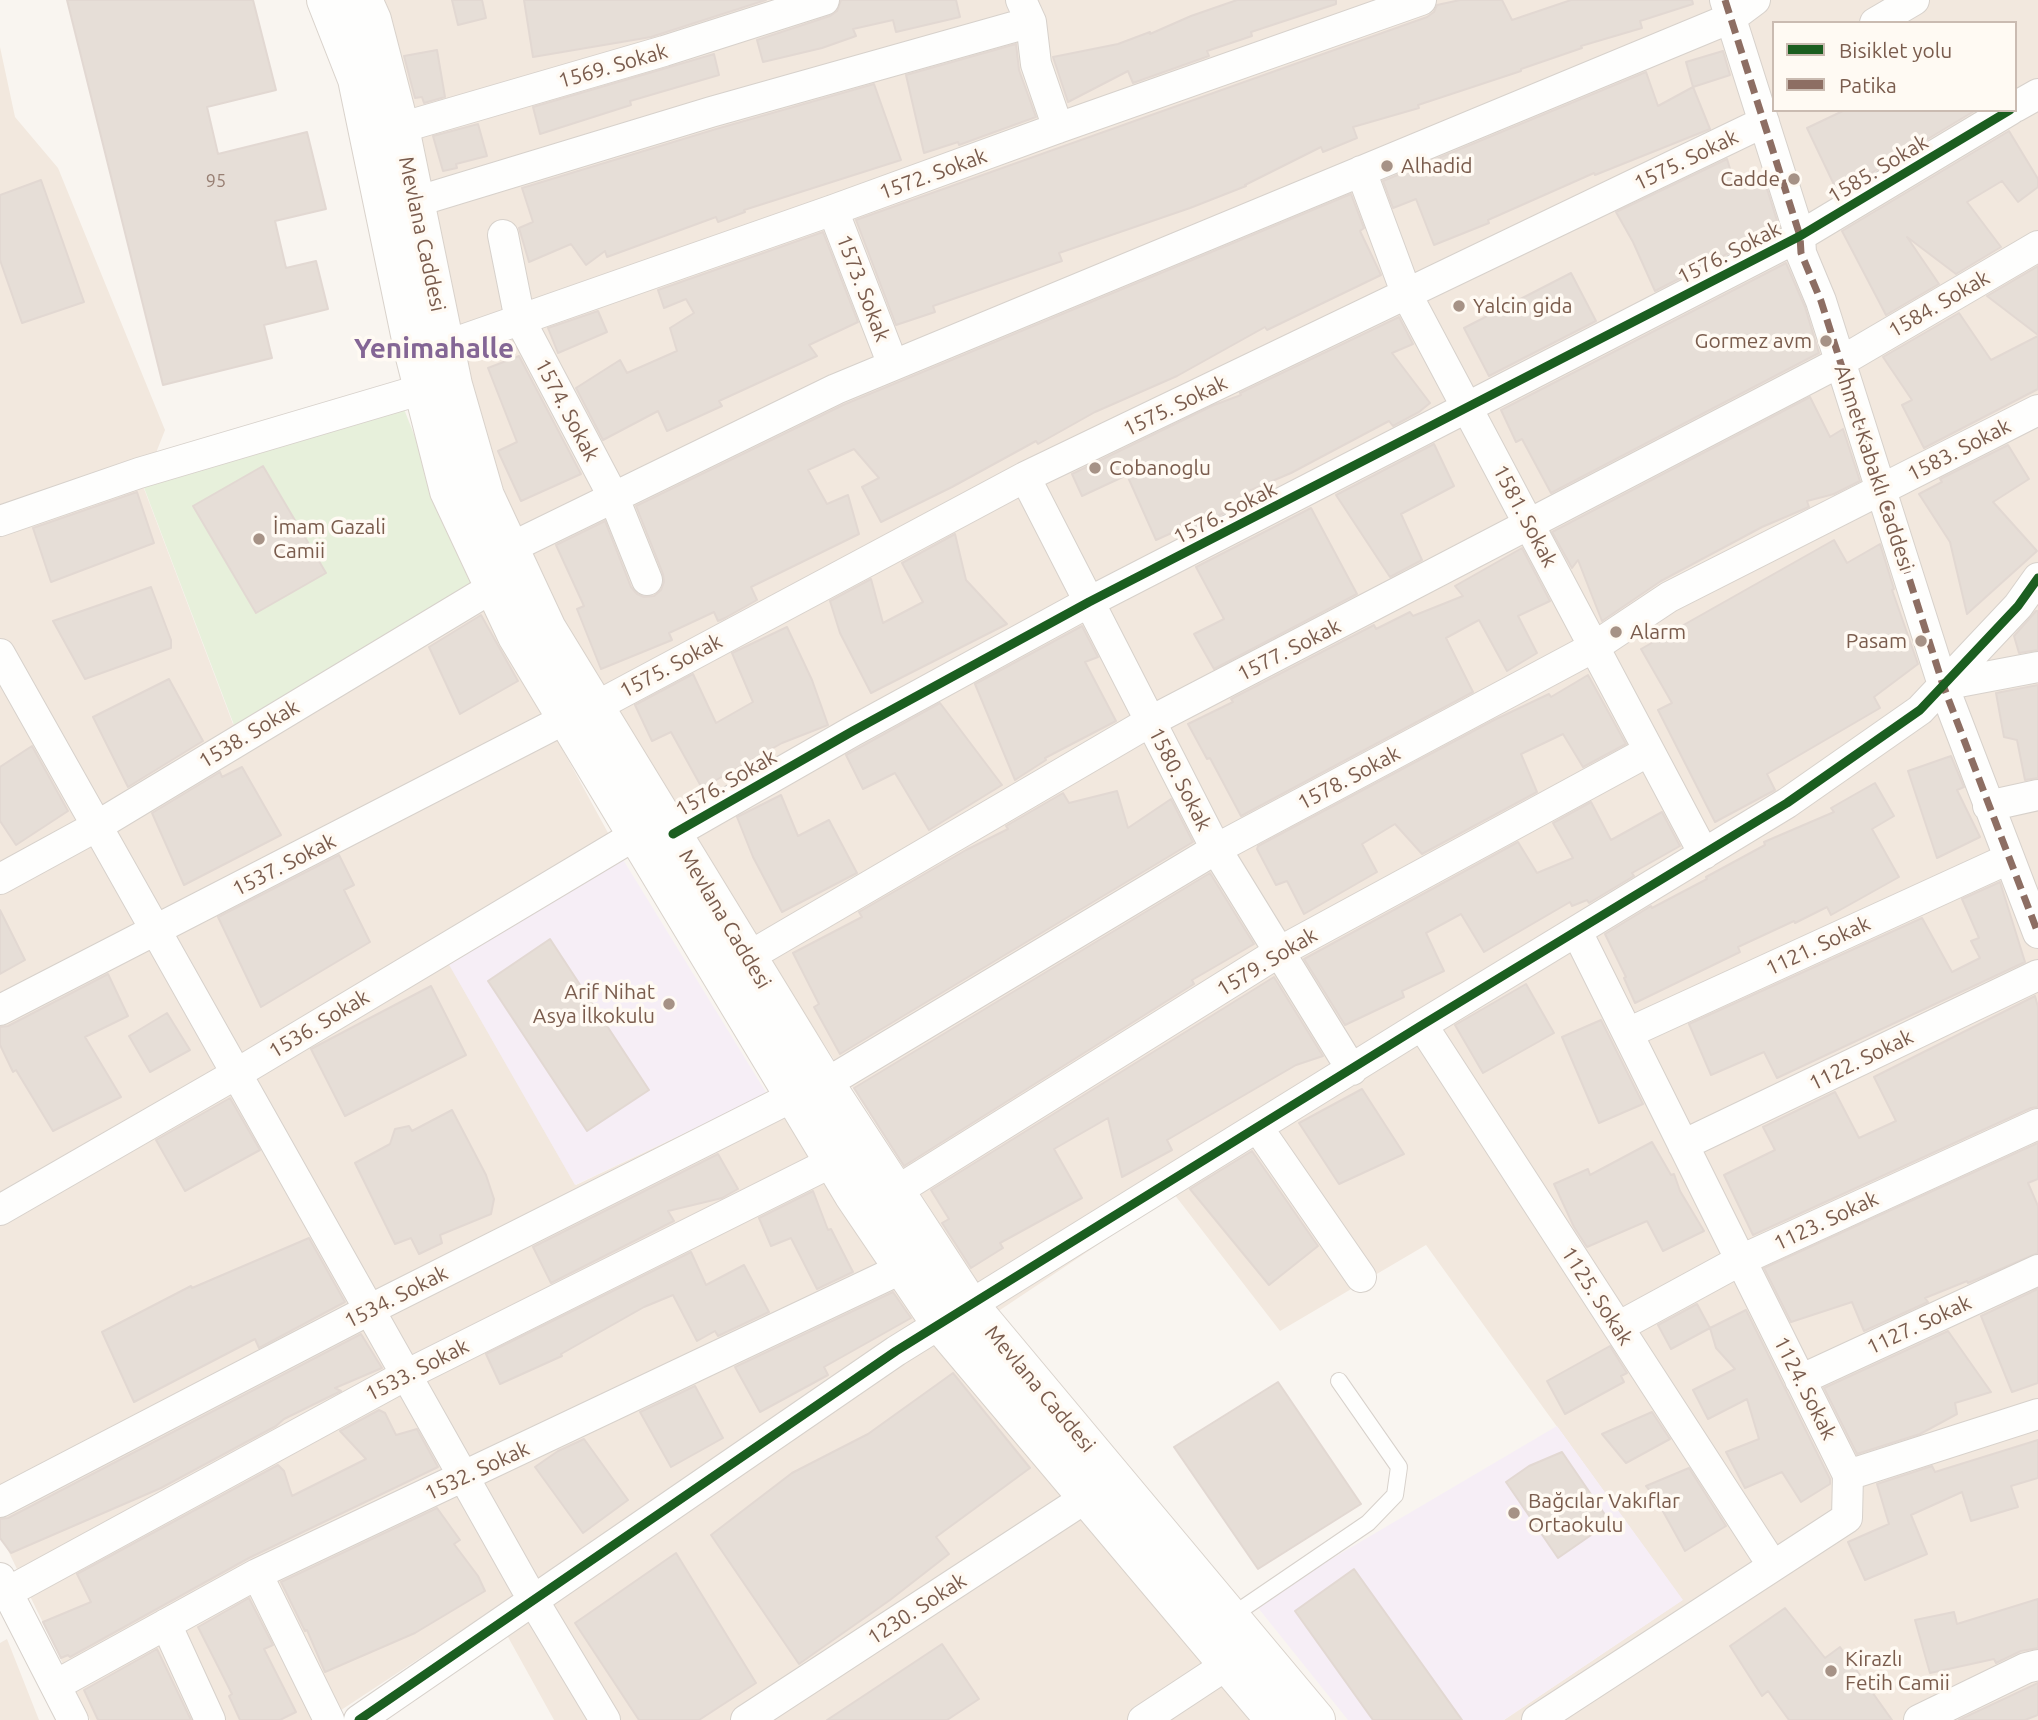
<!DOCTYPE html>
<html>
<head>
<meta charset="utf-8">
<style>
	body { margin:0 }
	#map { position:relative; width:2038px; height:1720px; overflow:hidden; background:#f9f5f0; font-family:Ubuntu,sans-serif }
	canvas { display:block }
	.legend { position:absolute; left:1772px; top:21px; width:245px; height:91px; box-sizing:border-box; background:#fffaf3; border:2px solid #cabbb1; margin:0; padding:9px 12px; list-style:none; font-size:21px; color:#7a5c4d }
	.legend li { display:flex; align-items:center; gap:14px; height:35px }
	.legend b { width:35px; border:2px solid #cabbb1 }
</style>
</head>
<body>
<div id="map">
<canvas width="2038" height="1720"></canvas>
<ul class="legend">
<li><b style="height:9px;background:#1b5e20"></b>Bisiklet yolu</li>
<li><b style="height:9px;background:#8d6e63"></b>Patika</li>
</ul>
</div>
<script>
const g = document.querySelector('canvas').getContext('2d');
g.lineJoin = 'round';
function paint(path, color) {
  g.fillStyle = color;
  g.fill(path, 'evenodd');
}
function strokePath(path, color, width, dash) {
  g.strokeStyle = color;
  g.lineWidth = width;
  g.lineCap = dash ? 'butt' : 'round';
  g.setLineDash(dash || []);
  g.stroke(path);
}
function drawText(font, color, halo, rows, align = 'center') {
  g.font = font + ' Ubuntu,sans-serif';
  g.lineWidth = 7;
  g.setLineDash([]);
  g.textBaseline = 'middle';
  g.strokeStyle = halo;
  g.fillStyle = color;
  for (const [text, x, y, turn = 0] of rows) {
    g.save();
    g.translate(x, y);
    g.rotate((+turn || 0) * Math.PI / 180);
    g.textAlign = isNaN(turn) ? turn : align;
    if (halo) g.strokeText(text, 0, 0);
    g.fillText(text, 0, 0);
    g.restore();
  }
}
paint(new Path2D(`
	M376 0H2038V1720H1504L1682 1600 1426 1245 1280 1331 1174 1194 997 1312 633 748 543 588 469 402ZM1774 23H2015V110H1774Z
	M0 47 15 117 58 168 165 430 143 486 233 724 475 589 619 853 576 1185 767 1094 940 1341 1254 1720H554L493 1610 326 1720H90L0 1534Z
	M7 1639 39 1720H0V1643Z`), '#f2e8de');
paint(new Path2D(`
	M619 853 767 1094 575 1185 444 956Z
	M1557 1426 1683 1600 1504 1720H1348L1255 1604Z`), '#f6eef6');
paint(new Path2D(`
	M402 404 475 589 234 725 143 485Z`), '#e7f0db');
const building = new Path2D(`
	M67 0H253L276 90 207 107 218 154 307 132 326 209 275 221 286 268 316 261 328 309 264 325 272 358 163 385Z
	M452 0H482L486 18 458 25Z
	M524 0H766L651 37 533 57Z
	M841 0H956L960 17 896 32 893 20 853 29 856 36 822 48 763 62 757 40 830 16 837 11Z
	M1237 0H1336V4L1251 32 1252 36 1207 51 1209 56 1133 83 1128 71 1068 102 1053 57 1118 44 1150 32V34L1191 16Z
	M1460 0H1502L1512 20 1571 0H1692L1693 4 1640 21 1642 28 1581 46 1582 48 1521 69V71L1418 105 1419 108 1353 127 1357 138 1323 152 1321 147 1245 185 1246 186 1190 208 1059 253 1062 261 933 306 935 312 896 325 856 220 1427 17 1434 12 1437 5Z
	M1016 44 1019 70 1036 117 959 145 958 142 924 153 906 75Z
	M437 50 445 97 424 103 422 97 415 98 404 56Z
	M1723 51 1730 75 1693 87 1686 62Z
	M714 54 719 75 630 101 631 105 540 134 533 107Z
	M1646 72 1658 106 1693 87 1710 129 1595 175 1594 173 1488 220 1489 223 1434 245 1416 199 1393 208 1383 181Z
	M874 84 901 160 744 210 745 212 718 222 716 217 607 257 605 251 586 265 571 244 529 262 519 228 533 222 522 188 716 129Z
	M1845 110H1976L1838 193 1807 128Z
	M478 124 487 156 456 164 457 168 443 171 433 136Z
	M2009 131 2038 179V187L2018 202 2002 181 1967 202 2001 247 1956 274 1907 237 1939 284 1886 315 1842 231Z
	M1727 159 1735 185 1763 176 1779 227 1655 291 1633 242 1616 212Z
	M41 180 84 302 22 323 0 260V195Z
	M1351 194 1364 228 1360 231 1381 275 1267 330 1265 327 1177 376 1095 412 1038 444 1036 441 952 487 881 522 862 487 879 478 854 449 808 470 827 504 848 495 859 534 751 587 757 600 725 618 718 621 714 612 669 633 672 640 601 669 577 609 584 606 556 545 605 521 631 587 637 594 644 597 654 596 661 590 664 582 663 574 636 506 843 405Z
	M823 232 858 322 809 345 817 356 719 401 722 406 667 431 658 411 603 440 576 388 620 360 627 373 677 351 670 328 694 313 686 299 664 308 658 290Z
	M1786 263 1805 307 1819 353 1551 493 1522 439 1516 442 1501 410Z
	M2038 266V335L1987 296Z
	M1571 273 1596 321 1489 376 1464 328Z
	M598 311 607 332 558 353 548 328Z
	M1959 313 1991 360 2038 336V389L1924 448 1902 405 1912 400 1883 357Z
	M1399 317 1413 344 1392 353 1430 403 1419 412 1393 426 1389 421 1291 473 1244 493 1247 501 1179 536 1176 531 1156 540 1127 475 1082 496 1072 474 1214 405 1241 395 1240 393Z
	M519 356 581 474 521 501 498 451 517 442 488 368Z
	M1810 397 1830 437 1843 429 1860 481 1834 494 1807 501 1809 507 1762 527 1661 581 1602 621 1578 560 1572 568 1552 532Z
	M1434 444 1454 486 1401 514 1422 560 1390 577 1336 495Z
	M2008 445 2029 479 1993 502 2037 551 1967 614 1950 542 1919 494 1942 482 1940 479Z
	M263 466 326 573 256 613 193 506Z
	M137 492 154 543 51 582 33 528Z
	M1311 508 1357 594 1214 669 1194 634 1224 619 1196 567Z
	M955 534 966 580 1007 624 871 693 840 633 830 601 871 579 883 623 923 602 902 563Z
	M1834 540 1847 563 1880 544 1894 589 1892 590 1918 664 1874 697 1880 708 1767 774 1775 790 1715 822 1658 710 1672 703 1641 649Z
	M1522 548 1550 601 1518 616 1537 653 1507 671 1479 620 1446 638 1473 692 1241 816 1210 758 1207 759 1188 724 1233 702 1231 699 1374 625 1376 629 1410 612 1413 616 1463 596 1455 586Z
	M151 587 171 640V648L85 679 53 621Z
	M2036 611H2038V650L2019 653 2014 636Z
	M481 615 518 681 460 714 429 647Z
	M1082 626 1098 657 1085 662 1116 721 1045 758 1046 760 1015 780 975 684Z
	M787 627 812 680 828 725 782 743 702 788 671 732 652 741 635 705 693 674 716 723 753 702 732 653Z
	M1588 675 1626 744 1583 767 1563 734 1521 754 1537 792 1422 854 1395 824 1362 844 1377 872 1304 914 1287 881 1276 885 1257 849 1258 846 1494 720 1549 694 1551 697Z
	M169 679 203 741 128 787 93 717Z
	M2038 685V778L2025 780 2017 740 2004 737 1996 693Z
	M940 703 1002 785 929 830 895 773 863 789 846 755Z
	M32 746 68 811 16 845 0 821V767Z
	M1951 756 1964 787 1957 790 1980 837 1937 858 1908 771Z
	M242 767 281 835 184 885 152 813 220 772 222 777Z
	M1875 783 1894 816 1872 829 1899 877 1831 915 1827 907 1795 923 1794 921 1738 947 1740 952 1635 1003 1624 978 1626 977 1605 934 1651 906 1652 908 1707 879 1706 877 1765 845 1764 842 1834 812 1831 808Z
	M1117 791 1128 828 1171 799 1193 842 840 1054 814 1007 819 1004 793 953 862 917 859 912 966 850 1008 829 1006 826 1063 793 1069 803Z
	M781 795 798 836 829 820 857 873 782 912 753 857 737 817Z
	M1591 802 1611 840 1662 812 1680 846 1632 873 1634 876 1589 903 1587 900 1572 906 1570 902 1484 952 1461 914 1426 933 1444 971 1402 991 1404 997 1345 1025 1304 959 1518 842 1537 873 1573 858 1553 823Z
	M339 855 354 885 344 890 370 942 261 1007 218 917Z
	M1210 873 1254 944 1192 980 1194 984 904 1166 854 1088Z
	M2000 882 2025 962 1777 1078 1764 1052 1711 1075 1689 1024 1922 918 1952 972 1980 958 1971 941 1979 938 1962 899Z
	M0 910 25 960 0 974Z
	M550 939 649 1090 587 1131 488 981Z
	M108 974 128 1016 85 1037 121 1097 53 1131 16 1070 13 1072 0 1045V1027L8 1026Z
	M1274 977 1323 1056 1296 1065 1167 1140 1172 1150 1122 1177 1108 1118 1054 1149 1082 1198 1000 1243 1003 1248 971 1268 942 1223 949 1219 931 1190Z
	M1526 984 1554 1033 1483 1073 1455 1025Z
	M431 986 466 1055 345 1116 311 1049Z
	M2035 996 2038 1007V1107L2031 1108 1753 1235 1724 1175 1775 1150 1763 1127 1835 1092 1859 1138 1896 1121 1874 1077Z
	M167 1013 190 1050 150 1072 129 1036Z
	M1601 1020 1643 1104 1599 1123 1562 1037Z
	M1362 1089 1404 1154 1339 1184 1299 1123Z
	M230 1098 260 1150 185 1191 156 1140Z
	M452 1110 486 1175 494 1199 491 1214 440 1235 442 1243 419 1254 411 1238 395 1244 355 1163 390 1144 395 1129 409 1126 412 1131Z
	M1652 1142 1671 1175 1674 1174 1680 1191 1704 1231 1663 1251 1647 1221 1587 1247 1574 1227 1554 1184 1588 1169 1590 1175Z
	M2038 1143V1179L2028 1183 2038 1206V1253L1968 1283 1967 1281 1925 1298 1928 1302 1864 1331 1852 1302 1791 1322 1764 1268Z
	M1252 1151 1318 1246 1269 1285 1190 1189Z
	M718 1154 738 1189 722 1198 668 1211 674 1221 551 1283 533 1247Z
	M813 1191 828 1230 831 1229 853 1272 817 1289 791 1238 771 1246 759 1218Z
	M309 1238 345 1302 259 1348 255 1339 134 1402 102 1332 191 1286 192 1288Z
	M691 1252 706 1285 744 1265 769 1312 718 1336 715 1331 697 1341 673 1295 644 1307 561 1354 562 1356 500 1384 486 1354Z
	M2038 1289V1383L2012 1392 1981 1316Z
	M893 1292 911 1318 824 1367 828 1375 760 1412 735 1367Z
	M1697 1304 1710 1328 1746 1310 1830 1479V1484L1801 1502 1782 1472 1745 1488 1726 1452 1759 1439 1747 1399 1708 1419 1693 1390 1735 1369 1716 1348 1710 1328 1671 1349 1658 1325Z
	M1948 1331 1991 1392 1955 1403 1957 1414 1920 1434 1857 1454 1824 1388Z
	M361 1334 382 1368 335 1388 341 1391 284 1419 276 1426 161 1488 11 1553 0 1538V1519L8 1518Z
	M1610 1346 1627 1373 1621 1376 1624 1382 1565 1414 1547 1381Z
	M953 1373 1030 1468 936 1537 949 1554 890 1600 799 1664 711 1535 792 1473 868 1434Z
	M1278 1382 1361 1504 1258 1569 1174 1447Z
	M695 1386 723 1438 671 1467 640 1412Z
	M379 1410 385 1413 396 1435 417 1429 438 1467 249 1558 70 1657 68 1655 61 1658 43 1622 91 1602 77 1574 278 1465 284 1471 292 1496 366 1459 340 1431Z
	M1652 1412 1670 1439 1626 1463 1602 1434Z
	M584 1439 628 1500 583 1533 535 1467 558 1451Z
	M2038 1440V1478L2011 1486 2018 1507 1971 1521 1962 1492 1911 1515 1927 1554 1865 1580 1848 1542 1889 1524 1877 1484 1932 1466 1935 1472Z
	M1562 1452 1610 1522 1558 1558 1506 1482 1529 1466Z
	M1689 1468 1726 1526 1685 1551 1655 1497 1646 1486Z
	M437 1508 460 1540 454 1544 478 1576 485 1591 415 1633 325 1672 307 1630 305 1631 281 1582Z
	M676 1553 756 1683 699 1720H639L575 1623Z
	M1354 1569 1462 1720H1373L1295 1611Z
	M249 1598 273 1645 264 1649 296 1712 280 1720H240L229 1696 232 1694 198 1627Z
	M2038 1599V1648L2021 1651 1996 1663 1994 1659 1930 1673 1915 1620 1954 1612 1957 1624Z
	M1785 1608 1825 1658 1840 1647 1892 1720H1789L1768 1691 1762 1696 1730 1646Z
	M942 1644 979 1699 947 1720H827Z
	M157 1649 191 1720H98L84 1690Z
	M2038 1683V1715L2025 1720H1959Z`);
paint(building, '#e6ded7');
strokePath(building, '#e2d8d2', 2);
const lane = new Path2D(`
	M1230 1617 1368 1523 1395 1495 1399 1467 1339 1381`);
const street = new Path2D(`
	M1021 0 1031 22 1036 64 1058 128
	M1725 0 1800 236 1801 253 1821 301 1943 685 2038 933
	M1875 23 1914 0
	M2015 107 2038 94
	M400 128 664 51 824 0
	M1361 171 1407 295 1704 854
	M415 202 711 112 1031 22
	M833 210 893 365
	M503 235 520 320 614 498 647 580
	M445 346 833 210 1058 128 1421 0
	M1025 477 1216 849 1352 1070
	M0 521 139 473 423 389
	M510 548 836 389 1731 18 1755 0
	M0 654 533 1600 605 1720
	M1943 685 2038 667
	M595 707 1025 477 1764 122
	M1988 806 2038 795
	M673 834 853 731 1089 602 1800 236 2010 110
	M0 879 97 826 495 586
	M748 957 1151 721 1840 362 2038 246
	M0 1010 567 718
	M1422 1025 1773 1566
	M1628 1033 2008 859
	M825 1084 1216 849 1594 647 1669 597 2038 410
	M1258 1128 1361 1277
	M1683 1145 2038 975
	M895 1192 1279 952 1649 751
	M0 1210 236 1074 637 834
	M1618 1327 1741 1260 2038 1124
	M1800 1380 2038 1270
	M1848 1475 2038 1414
	M0 1502 369 1310 794 1096
	M257 1574 329 1720
	M0 1578 73 1720
	M8 1592 406 1375 834 1161
	M166 1624 210 1720
	M56 1685 257 1574 903 1268
	M359 1720 896 1351 1422 1025 1787 803 1920 710 2018 606 2038 578
	M746 1720 1087 1497
	M1143 1720 1228 1664
	M1537 1720 1847 1518 1848 1475 1577 932
	M1919 1720 2026 1668 2038 1665`);
const secondary = new Path2D(`
	M326 0 357 79 413 349 449 491 517 636 853 1194 941 1324 1275 1720
	M363 0 372 20 400 128 453 385 485 496 547 629 825 1084 970 1306 1316 1720`);
strokePath(lane, '#d7d1cb', 18);
strokePath(street, '#d7d1cb', 32);
strokePath(secondary, '#d9d2cb', 40);
strokePath(lane, '#fefefd', 16);
strokePath(street, '#fefefd', 30);
strokePath(secondary, '#fefefd', 38);
strokePath(new Path2D(`
	M1725 0 1800 236 1801 253 1821 301 1943 685 2038 933`), '#8d6e63', 7, [14, 7]);
strokePath(new Path2D(`
	M673 834 853 731 1089 602 1800 236 2010 110
	M359 1720 896 1351 1422 1025 1787 803 1920 710 2018 606 2038 578`), '#1b5e20', 9);
for (const [x, y, r, color] of [
	[1387,166,7,"#a69286"],
	[1794,179,7,"#a69286"],
	[1459,306,7,"#a69286"],
	[1826,341,7,"#a69286"],
	[1095,468,7,"#a69286"],
	[259,539,7,"#a69286"],
	[1616,632,7,"#a69286"],
	[1921,641,7,"#a69286"],
	[669,1004,7,"#a69286"],
	[1514,1513,7,"#a69286"],
	[1831,1671,7,"#a69286"]
]) {
  const dot = new Path2D();
  dot.arc(x, y, r, 0, 2 * Math.PI);
  g.fillStyle = color;
  g.fill(dot);
  strokePath(dot, '#fffaf3', 2.5);
}
drawText('18px', '#977e72', null, [
	["95",216,181]
]);
drawText('21px', '#7a5c4d', '#fffaf3', [
	["1569. Sokak",613,66,-16],
	["1575. Sokak",1686,160,-26],
	["1585. Sokak",1878,169,-31],
	["1572. Sokak",933,174,-20],
	["Mevlana Caddesi",422,234,78],
	["1576. Sokak",1729,253,-27],
	["1573. Sokak",863,288,69],
	["1584. Sokak",1939,304,-30],
	["1575. Sokak",1175,406,-26],
	["1574. Sokak",567,410,62],
	["1583. Sokak",1959,450,-27],
	["Ahmet Kabaklı Caddesi",1874,468,72],
	["1576. Sokak",1225,513,-27],
	["1581. Sokak",1525,516,62],
	["1577. Sokak",1289,650,-27],
	["1575. Sokak",671,666,-28],
	["1538. Sokak",249,734,-31],
	["1578. Sokak",1349,778,-28],
	["1580. Sokak",1180,779,63],
	["1576. Sokak",726,783,-30],
	["1537. Sokak",284,865,-27],
	["Mevlana Caddesi",725,919,59],
	["1121. Sokak",1818,946,-25],
	["1579. Sokak",1267,962,-31],
	["1536. Sokak",319,1024,-31],
	["1122. Sokak",1861,1060,-26],
	["1123. Sokak",1826,1221,-25],
	["1125. Sokak",1597,1296,57],
	["1534. Sokak",396,1297,-27],
	["1127. Sokak",1919,1325,-25],
	["1533. Sokak",417,1370,-27],
	["1124. Sokak",1805,1388,63],
	["Mevlana Caddesi",1040,1389,50],
	["1532. Sokak",477,1471,-25],
	["1230. Sokak",917,1609,-33]
]);
drawText('21px', '#7a5c4d', '#fffaf3', [
	["Alhadid",1401,166],
	["Cadde",1780,179,"right"],
	["Yalcin gida",1473,306],
	["Gormez avm",1812,341,"right"],
	["Cobanoglu",1109,468],
	["İmam Gazali",273,527],
	["Camii",273,551],
	["Alarm",1630,632],
	["Pasam",1907,641,"right"],
	["Arif Nihat",655,992,"right"],
	["Asya İlkokulu",655,1016,"right"],
	["Bağcılar Vakıflar",1528,1501],
	["Ortaokulu",1528,1525],
	["Kirazlı",1845,1659],
	["Fetih Camii",1845,1683]
], 'left');
drawText('bold 28px', '#846695', '#fffaf3', [
	["Yenimahalle",434,349]
]);
</script>
</body>
</html>
